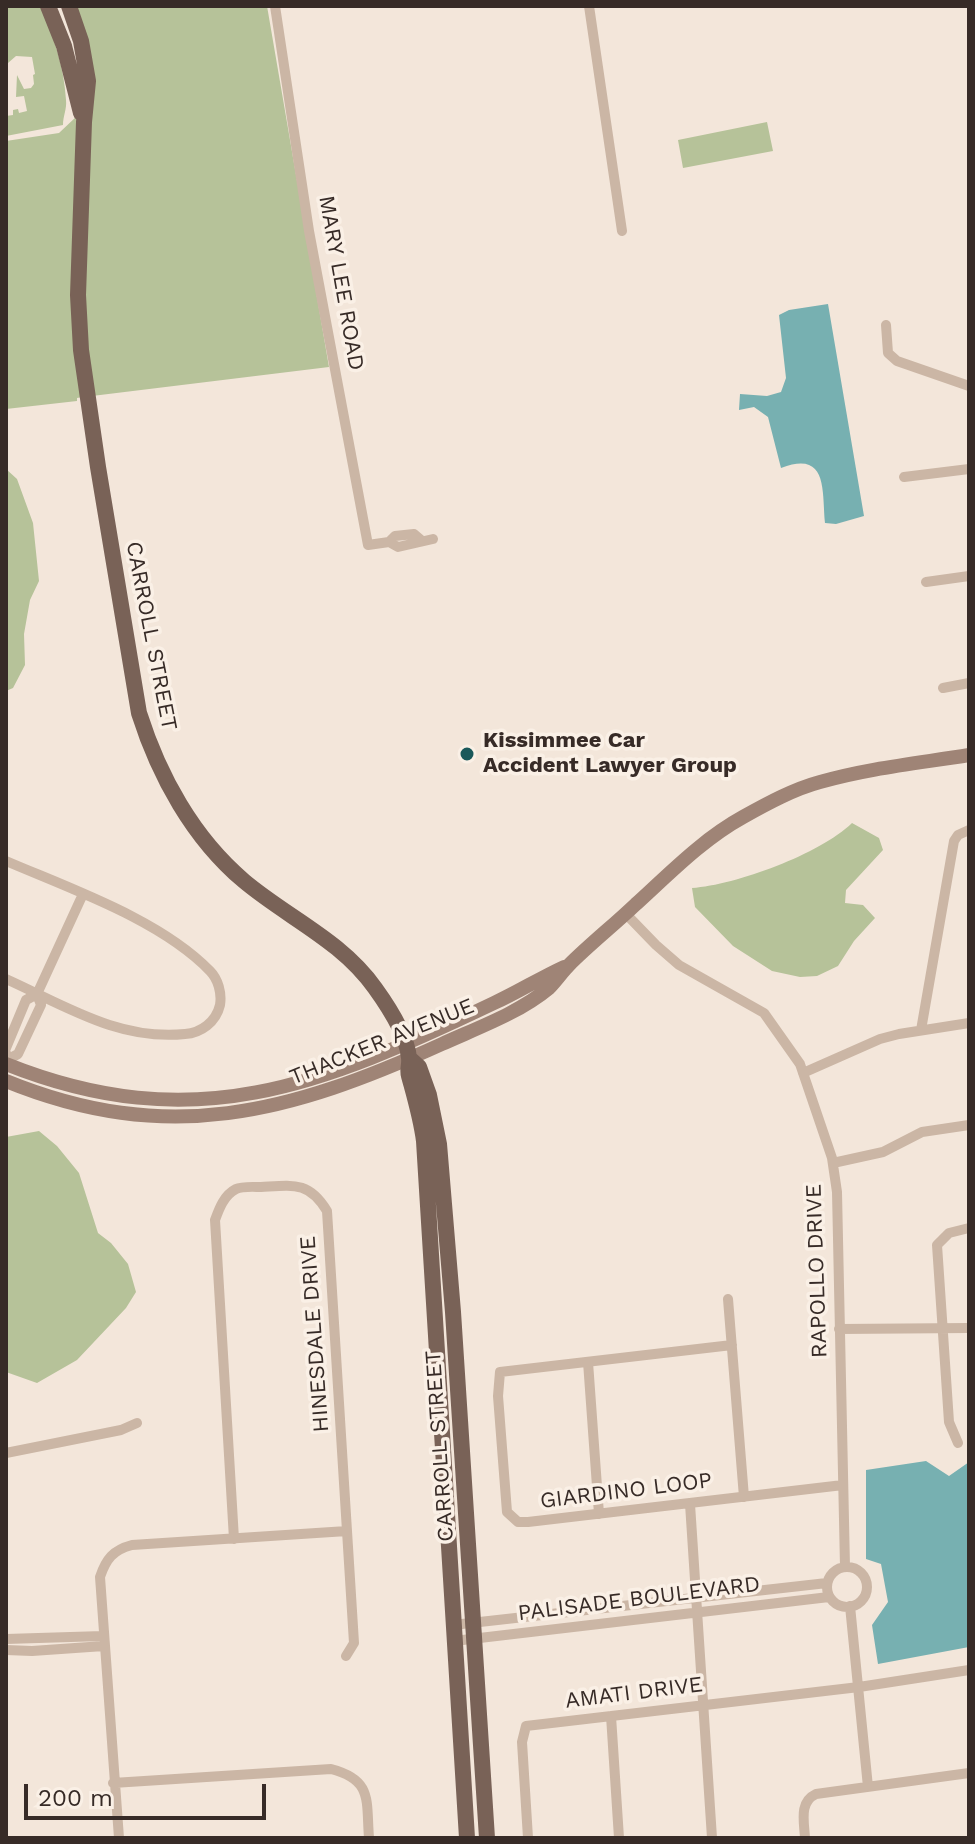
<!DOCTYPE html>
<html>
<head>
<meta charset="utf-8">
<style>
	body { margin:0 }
	#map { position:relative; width:975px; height:1844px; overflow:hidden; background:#f3e6da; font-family:"Work Sans",sans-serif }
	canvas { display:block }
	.frame { position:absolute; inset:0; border:8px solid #372b27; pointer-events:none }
	.scale { position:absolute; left:24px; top:1784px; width:242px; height:36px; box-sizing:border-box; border:4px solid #372b27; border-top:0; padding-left:10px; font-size:24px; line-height:28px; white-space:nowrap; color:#372b27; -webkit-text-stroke:6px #faf0e6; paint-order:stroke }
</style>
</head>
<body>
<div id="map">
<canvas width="975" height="1844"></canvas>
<div class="frame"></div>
<div class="scale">200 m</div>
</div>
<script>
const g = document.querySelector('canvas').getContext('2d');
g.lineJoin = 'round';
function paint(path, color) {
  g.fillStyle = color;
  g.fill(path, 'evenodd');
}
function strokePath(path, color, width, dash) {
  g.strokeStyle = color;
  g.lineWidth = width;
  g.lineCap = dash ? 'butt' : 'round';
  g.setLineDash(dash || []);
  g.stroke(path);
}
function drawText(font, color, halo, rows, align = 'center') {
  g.font = font + ' "Work Sans",sans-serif';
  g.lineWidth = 7;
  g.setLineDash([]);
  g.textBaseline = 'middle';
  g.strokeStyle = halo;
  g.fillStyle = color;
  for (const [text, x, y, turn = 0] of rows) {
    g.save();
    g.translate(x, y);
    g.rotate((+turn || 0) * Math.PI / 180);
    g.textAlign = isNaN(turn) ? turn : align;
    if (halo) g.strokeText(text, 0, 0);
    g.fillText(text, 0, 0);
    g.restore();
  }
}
paint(new Path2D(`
	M6 6H40C54 36 64 67 66 100 67 109 63 116 63 125L6 136V116L13 115V110L18 109 19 113 27 111 24 96 16 97 17 75 24 89 31 88 34 84 33 75 35 74 32 57 16 56 8 63Z
	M74 6H267L329 367 92 396 83 295 88 125Z
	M77 116 83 397 77 398V401L6 409V141L59 133Z
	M767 122 773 151 683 168 678 140Z
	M6 469 17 479 33 523 39 581 30 600 24 634 25 665 13 688 6 691Z
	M852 823 879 838 883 850 846 890 845 903 863 905 875 918 854 941 838 966 817 976 800 977 772 971 733 946 695 907 692 888C736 885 820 854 852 823Z
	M39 1131 57 1146 79 1173 98 1233 111 1243 128 1264 136 1292 126 1308 77 1360 37 1383 6 1372V1137Z`), '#b6c299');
paint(new Path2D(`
	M828 304 864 516 836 524 825 523C822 490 828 450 781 468L768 417 754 407 739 410 740 394 767 396 781 392 786 378 779 315 789 310Z
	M926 1461 949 1476 969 1462V1647L878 1664 872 1625 888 1602 881 1564 866 1559V1470Z`), '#77b0b1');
strokePath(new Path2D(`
	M275 6 309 231 368 545 389 542 395 536 414 534 421 540
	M589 6 622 231
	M886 325 888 353 897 361 969 386
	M904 477 969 469
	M389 542 398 547 433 539
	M926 582 969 576
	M943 688 969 683
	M6 861C71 889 161 920 210 971 218 979 222 993 220 1005 216 1022 201 1033 185 1034 119 1041 64 1005 6 979
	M626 914 656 945 679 965 764 1013 800 1064 832 1158 837 1192 845 1567
	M921 1030 954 841 958 835 969 830
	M6 1048 26 1000 37 994 83 894
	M6 1053 7 1060 18 1054 41 1005 37 994
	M803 1073 880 1039 899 1034 969 1023
	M833 1163 883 1152 922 1132 969 1125
	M728 1299 744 1497
	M839 1329 969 1328
	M732 1345 500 1372 498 1396 507 1512 518 1522H528L843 1485
	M588 1362 599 1514
	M958 1443 949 1422 937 1245 949 1233 969 1228
	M6 1453 121 1430 137 1423
	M690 1504 712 1838
	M234 1539 215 1220C219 1209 224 1195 236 1189 242 1186 254 1187 261 1187 293 1185 309 1181 327 1211L354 1643 346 1656
	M827 1587a20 20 0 1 1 40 0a20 20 0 1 1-40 0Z
	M850 1606 868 1787
	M453 1625 827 1583
	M6 1639 103 1636
	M454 1641 829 1597
	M6 1650 32 1651 104 1646
	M611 1716 619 1838
	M113 1783 331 1769C373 1780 366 1800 369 1838
	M119 1838 100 1577C106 1559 113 1550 132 1545L347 1531
	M528 1838 522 1742 526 1726 859 1687 969 1670
	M805 1838C804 1821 799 1802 816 1794L969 1773`), '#cbb6a5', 10);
strokePath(new Path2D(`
	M6 1064C194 1139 322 1085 494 1003 518 992 540 978 564 967
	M6 1081C168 1147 290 1113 442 1044 477 1028 519 1013 549 988 556 981 562 972 569 965 590 944 614 925 636 904 670 873 703 839 743 817 768 803 794 789 820 782 869 768 920 763 969 755`), '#9f8476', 14);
strokePath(new Path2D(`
	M48 6 64 46 81 113
	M69 6 81 41 88 81 84 122 78 295 81 350 98 467 139 713C159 776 193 838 244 881 288 918 341 940 375 988 388 1006 407 1035 409 1058 410 1065 407 1069 409 1076 415 1098 421 1118 424 1141L467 1838
	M409 1058 419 1067 429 1095 439 1144 453 1312 487 1838`), '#796257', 16);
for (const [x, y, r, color] of [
	[467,754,8,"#1a585a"]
]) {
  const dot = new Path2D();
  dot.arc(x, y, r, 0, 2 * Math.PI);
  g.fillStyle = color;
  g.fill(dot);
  strokePath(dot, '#faf0e6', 3);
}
drawText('22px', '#372b27', '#faf0e6', [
	["MARY LEE ROAD",341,283,80],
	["CARROLL STREET",151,636,79],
	["THACKER AVENUE",382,1042,-22],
	["RAPOLLO DRIVE",817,1271,-92],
	["HINESDALE DRIVE",315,1334,-94],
	["CARROLL STREET",440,1446,-94],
	["GIARDINO LOOP",626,1491,-7],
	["PALISADE BOULEVARD",639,1599,-7],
	["AMATI DRIVE",634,1693,-7]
]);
drawText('bold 22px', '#372b27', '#faf0e6', [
	["Kissimmee Car",483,741],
	["Accident Lawyer Group",483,766]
], 'left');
</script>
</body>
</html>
